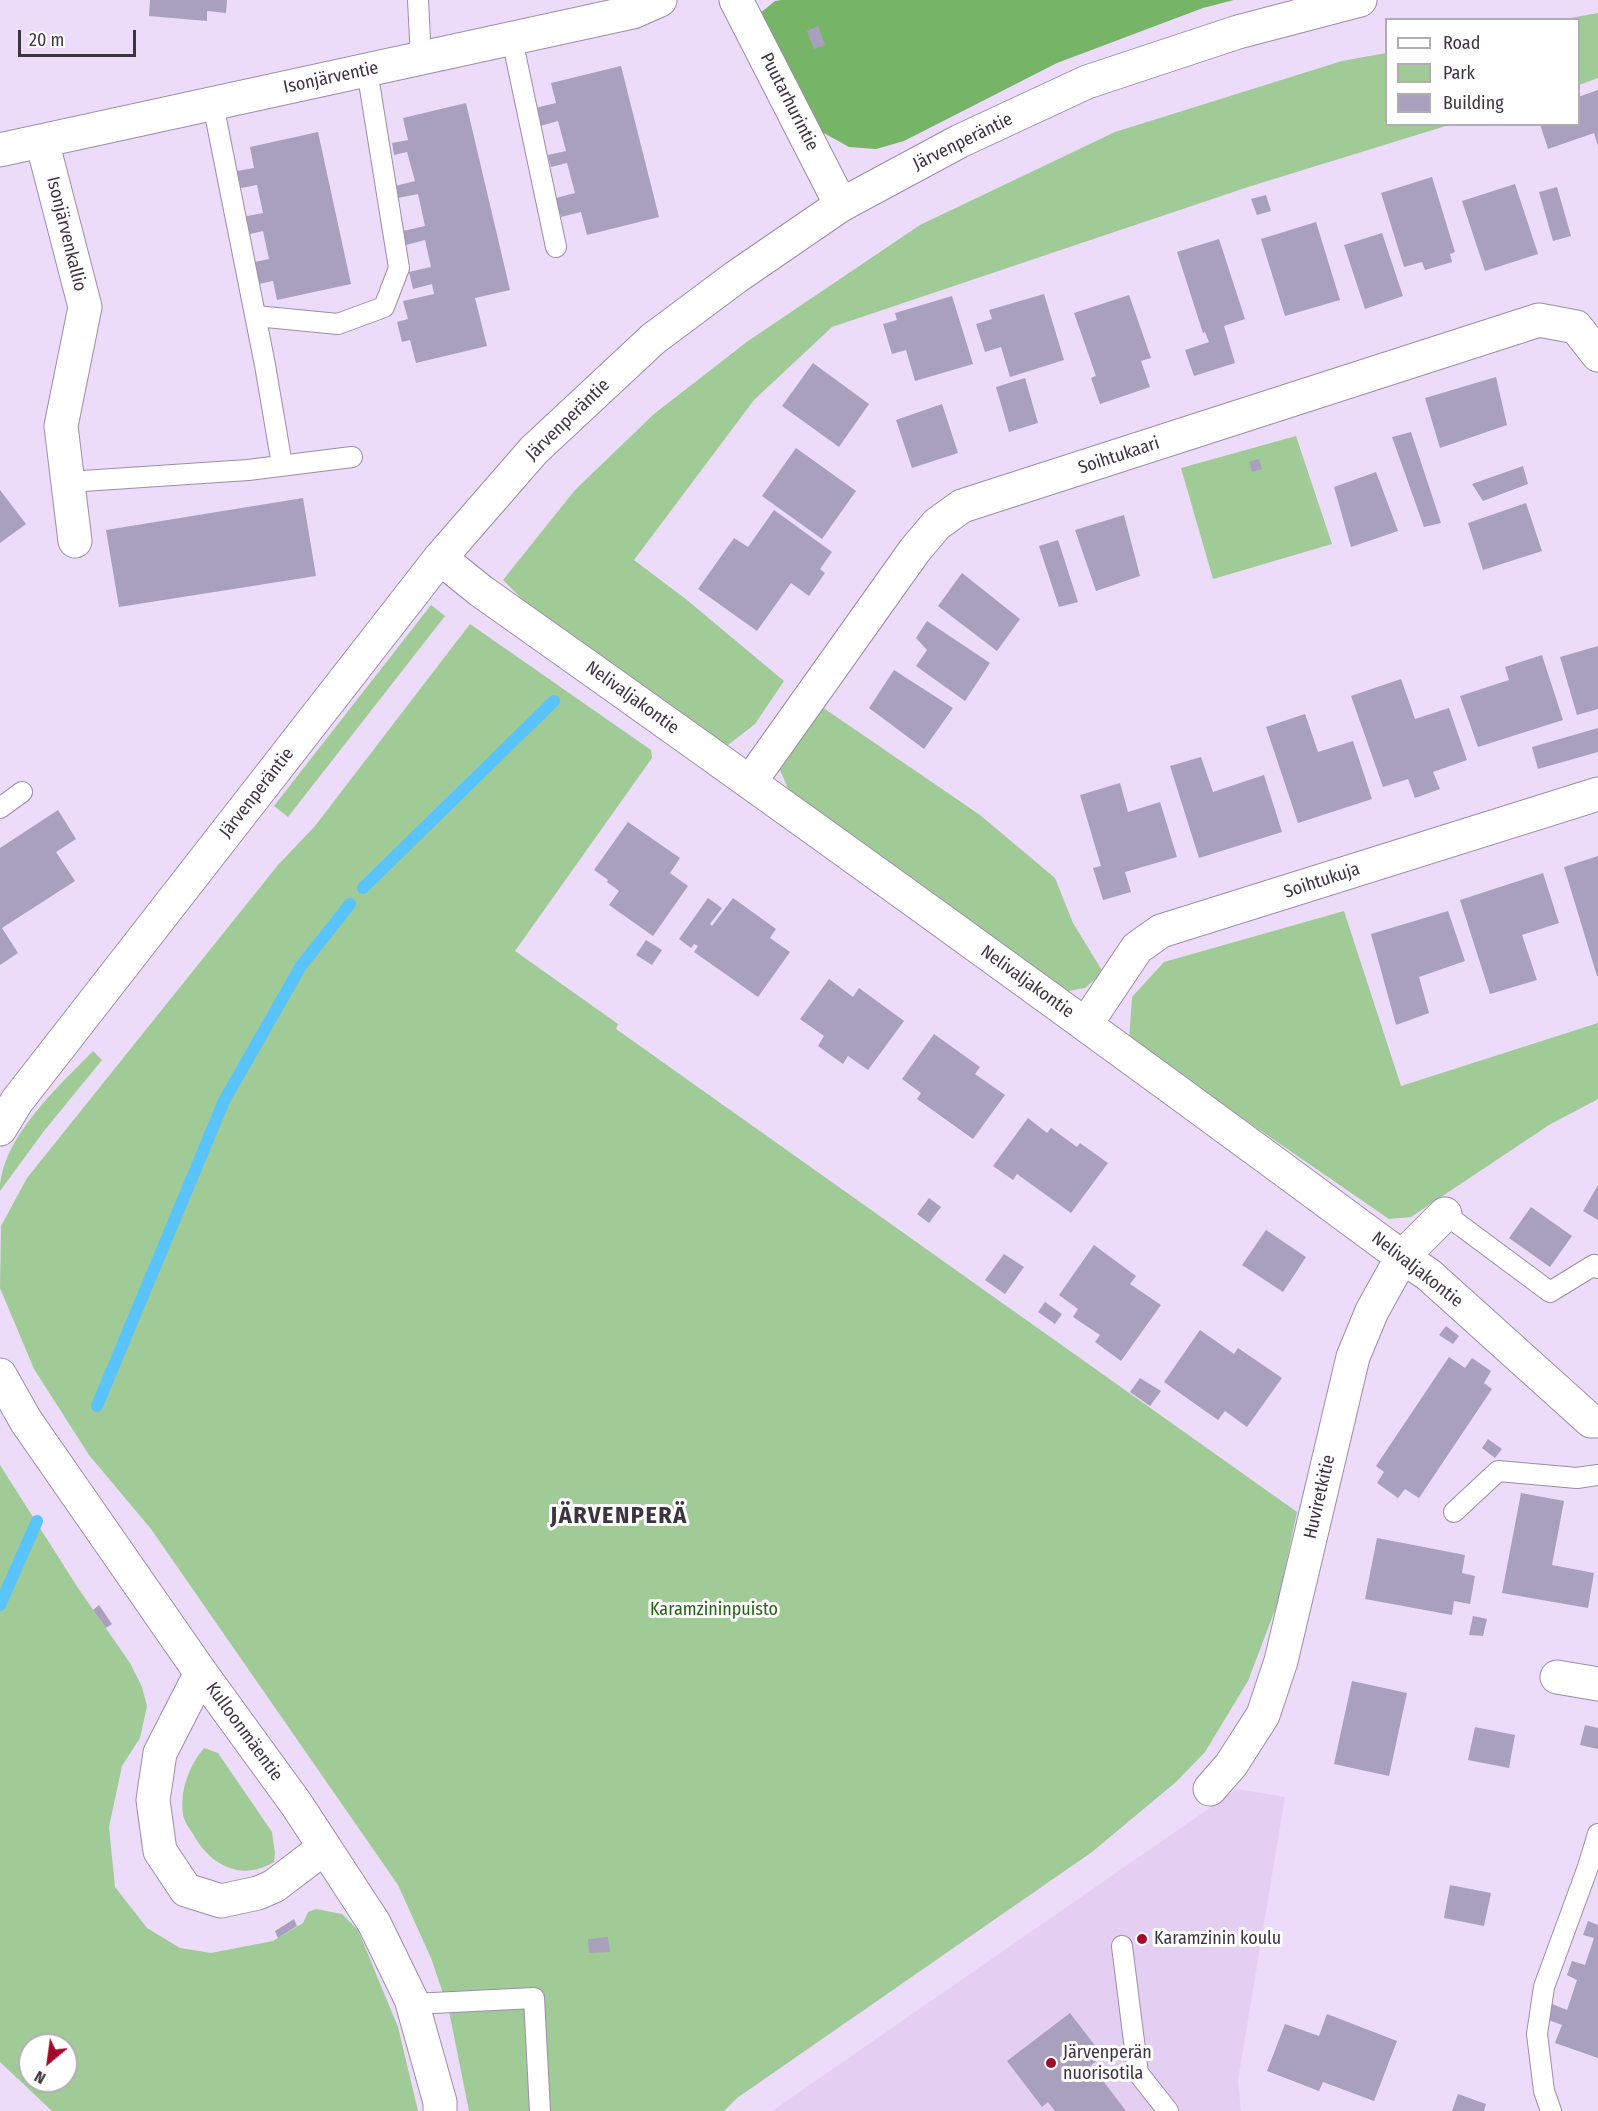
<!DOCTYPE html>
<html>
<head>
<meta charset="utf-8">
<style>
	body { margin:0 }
	#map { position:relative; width:1598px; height:2111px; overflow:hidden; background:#ecdbf9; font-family:"Fira Sans Condensed",sans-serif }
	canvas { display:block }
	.legend { position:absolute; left:1385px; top:18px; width:195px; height:108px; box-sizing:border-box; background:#fff; border:2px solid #b1aeb3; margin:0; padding:8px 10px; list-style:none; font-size:18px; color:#3c3540 }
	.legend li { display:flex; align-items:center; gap:12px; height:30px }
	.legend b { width:30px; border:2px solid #b1aeb3 }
	.north { position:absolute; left:18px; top:2033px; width:60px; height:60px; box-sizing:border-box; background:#fff; border:2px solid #b1aeb3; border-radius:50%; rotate:209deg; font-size:16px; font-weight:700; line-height:24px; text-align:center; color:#3c3540 }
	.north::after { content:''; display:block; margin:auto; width:21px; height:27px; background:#a4082b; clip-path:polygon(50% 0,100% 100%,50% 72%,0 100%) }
	.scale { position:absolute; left:18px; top:30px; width:118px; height:27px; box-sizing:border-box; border:3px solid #3c3540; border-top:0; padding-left:8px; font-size:18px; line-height:21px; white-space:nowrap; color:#3c3540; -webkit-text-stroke:4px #fff; paint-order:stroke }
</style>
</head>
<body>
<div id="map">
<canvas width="1598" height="2111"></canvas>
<ul class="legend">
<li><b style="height:8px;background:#fff"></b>Road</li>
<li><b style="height:16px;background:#a0cb96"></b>Park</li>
<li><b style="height:16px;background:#a9a0be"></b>Building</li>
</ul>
<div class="north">N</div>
<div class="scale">20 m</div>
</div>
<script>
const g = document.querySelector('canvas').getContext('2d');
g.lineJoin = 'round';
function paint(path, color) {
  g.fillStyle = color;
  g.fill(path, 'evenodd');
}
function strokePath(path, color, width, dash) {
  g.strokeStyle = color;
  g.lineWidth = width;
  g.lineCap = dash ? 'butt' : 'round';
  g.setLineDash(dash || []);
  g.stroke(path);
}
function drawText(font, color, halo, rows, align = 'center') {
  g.font = font + ' "Fira Sans Condensed",sans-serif';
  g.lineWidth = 6;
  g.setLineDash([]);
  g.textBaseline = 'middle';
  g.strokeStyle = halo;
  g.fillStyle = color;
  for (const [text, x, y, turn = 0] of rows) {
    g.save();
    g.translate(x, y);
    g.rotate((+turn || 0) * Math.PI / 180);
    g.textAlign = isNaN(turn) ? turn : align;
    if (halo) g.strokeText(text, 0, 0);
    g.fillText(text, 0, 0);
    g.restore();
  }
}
paint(new Path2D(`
	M1237 1789 1285 1797 1238 2080 1241 2111H772Z`), '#e4cff3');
paint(new Path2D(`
	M1598 13V78L1579 85 1578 20 1565 19Z
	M1386 53V124L1449 125 1248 187 832 327 754 400 634 560 687 600 784 681 755 724 728 745 712 741 534 611 503 580 575 490 654 414 748 341 920 225 1115 132 1342 61Z
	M1296 436 1332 544 1213 579 1181 468Z
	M431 605 445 616 288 817 274 806Z
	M470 624 651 750 652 758 515 951 618 1024 616 1029 1297 1512 1278 1602 1248 1681 1205 1752 1176 1782 1092 1852 737 2098 724 2111H469L449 2011 431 1958 398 1885 151 1529 89 1455 34 1369 0 1288 1 1226 27 1178 278 865 315 826Z
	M822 707 980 815 1055 878 1073 923 1103 972 1085 988 1063 992 792 798 780 770Z
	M1344 911 1401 1086 1598 1023V1099L1549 1125 1411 1217 1389 1219 1129 1040 1132 997 1164 962Z
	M93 1051 102 1060 44 1131 0 1191C0 1139 59 1086 93 1051Z
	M0 1465 78 1588 130 1663 142 1687 147 1706 140 1738 122 1766 109 1827 115 1887 147 1928 180 1948 211 1953 273 1941 303 1923 308 1912 316 1909 342 1914 358 1930 398 2027 418 2111H52L0 2062ZM30 2045H66V2081H30Z
	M204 1748 218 1753 272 1832 275 1853 274 1862C241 1882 210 1865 193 1834 189 1828 183 1820 183 1813 180 1790 189 1766 204 1748Z`), '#a0cb96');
paint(new Path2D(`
	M782 0H1234L1203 8 1057 63 904 141 876 149 849 147 822 132 801 102 759 14 775 1Z`), '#76b567');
strokePath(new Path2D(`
	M363 888 554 701
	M97 1406 224 1101 301 966 350 904
	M0 1605 37 1521`), '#59c3fc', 12);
paint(new Path2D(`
	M150 0H227L226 13 207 11V21L149 16Z
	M818 26 825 45 814 49 807 31Z
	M621 66 659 217 587 235 581 212 561 217 556 198 575 193 567 163 551 167 548 155 566 151 558 121 540 126 535 108 556 103 551 83Z
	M1598 90V146L1594 133 1548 149 1540 124H1578V97Z
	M466 103 510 290 475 298 487 346 416 363 410 340 402 342 397 322 408 319 403 301 434 294 432 284 413 289 409 272 431 267 425 240 406 245 403 231 425 226 418 194 398 198 395 186 415 181 407 152 394 155 392 143 408 140 403 118Z
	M318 132 351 284 277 300 273 281 254 285 250 263 269 259 263 231 246 235 242 217 263 213 257 185 241 188 237 171 254 168 250 147Z
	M1432 177 1455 252 1450 254 1452 262 1425 270 1422 262 1404 267 1381 193Z
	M1515 184 1538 254 1485 271 1462 201Z
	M1557 187 1571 236 1553 241 1539 192Z
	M1266 195 1271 211 1257 215 1251 199Z
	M1316 222 1340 300 1285 316 1261 239Z
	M1382 233 1403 296 1365 309 1344 245Z
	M1219 239 1245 319 1224 326 1235 363 1194 376 1185 350 1209 342 1205 332 1203 333 1177 252Z
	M1044 294 1064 360 1010 377 1001 347 985 352 976 324 992 319 989 310Z
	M1129 295 1151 358 1141 361 1150 387 1100 404 1091 378 1096 376 1074 313Z
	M952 296 973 364 915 381 906 350 892 354 883 324 897 320 895 313Z
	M813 363 869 404 839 447 782 406Z
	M1496 377 1507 425 1440 448 1425 398Z
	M1025 378 1038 423 1009 432 996 387Z
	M942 404 958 453 912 468 896 420Z
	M1411 432 1441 523 1424 527 1392 437Z
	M796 448 856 491 822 539 762 496Z
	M1259 459 1262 469 1252 472 1249 462Z
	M1523 466 1528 484 1483 501 1472 484Z
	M1376 472 1398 531 1351 547 1334 487Z
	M0 490 26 524 0 543Z
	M303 498 316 576 119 607 106 530Z
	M1526 503 1542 551 1483 570 1468 523Z
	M774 510 832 552 820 569 825 573 809 596 791 583 757 631 698 589 734 538 748 547Z
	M1124 515 1140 576 1096 591 1075 530Z
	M1058 540 1078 602 1059 607 1039 546Z
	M962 573 1020 619 997 651 938 606Z
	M927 621 990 663 965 701 916 666 927 650 916 638Z
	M1598 646V709L1577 715 1560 657Z
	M1542 655 1563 720 1478 747 1460 696 1509 680 1505 667Z
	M894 670 953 708 924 749 869 708Z
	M1401 679 1415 719 1449 708 1467 760 1433 772 1440 789 1415 798 1408 779 1383 787 1351 696Z
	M1305 714 1318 752 1353 741 1372 799 1298 823 1266 727Z
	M1598 728V752L1538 769 1532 747Z
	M1201 757 1213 792 1264 775 1282 832 1199 858 1170 766Z
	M1120 783 1128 812 1160 802 1177 857 1125 872 1131 892 1103 900 1093 868 1101 866 1080 795Z
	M58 810 76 839 56 852 75 881 2 928 18 953 0 965V848Z
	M628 822 680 858 670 873 688 886 653 936 609 905 619 891 607 882 608 880 594 870Z
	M1598 856V976H1597L1564 867Z
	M1543 873 1559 923 1522 935 1537 980 1490 994 1460 900Z
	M708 898 722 908 710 924 712 926 733 898 776 929 770 938 790 952 758 997 694 952 698 946 694 944 691 948 679 939Z
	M1448 911 1465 961 1419 977 1429 1013 1396 1025 1371 934Z
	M646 940 662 950 652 965 636 955Z
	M829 979 853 997 859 988 904 1021 868 1070 848 1056 843 1064 818 1046 824 1036 800 1019Z
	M934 1034 980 1067 975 1074 1005 1095 973 1139 917 1099 921 1093 902 1079Z
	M1028 1118 1047 1133 1051 1128 1077 1147 1080 1143 1108 1163 1071 1213 1017 1174 1013 1180 993 1166Z
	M1598 1185V1220L1583 1211Z
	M929 1198 941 1207 929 1223 917 1214Z
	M1531 1207 1572 1236 1550 1267 1509 1238Z
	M1266 1230 1306 1257 1283 1292 1242 1265Z
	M1094 1245 1136 1276 1130 1284 1161 1305 1121 1361 1095 1342 1100 1335 1073 1317 1078 1309 1059 1295Z
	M1004 1254 1024 1267 1005 1294 985 1280Z
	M1045 1302 1062 1314 1055 1324 1038 1312Z
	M1446 1326 1459 1336 1453 1344 1439 1335Z
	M1200 1330 1234 1354 1238 1348 1282 1378 1247 1427 1225 1411 1218 1420 1164 1382Z
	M1449 1357 1465 1368 1472 1358 1491 1371 1484 1383 1492 1389 1419 1498 1405 1489 1398 1498 1377 1483 1384 1472 1376 1466Z
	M1140 1378 1161 1391 1150 1406 1130 1392Z
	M1488 1439 1502 1449 1495 1458 1482 1448Z
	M1521 1493 1564 1501 1552 1565 1594 1573 1588 1608 1502 1593Z
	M1377 1538 1465 1555 1462 1573 1475 1576 1470 1604 1454 1601 1452 1615 1365 1599Z
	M99 1605 112 1624 106 1628 93 1610Z
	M1473 1616 1487 1619 1483 1636 1469 1635Z
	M1352 1681 1407 1693 1389 1776 1334 1764Z
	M1585 1725 1598 1728V1749L1580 1745Z
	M1475 1727 1515 1735 1509 1768 1468 1760Z
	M1450 1885 1491 1893 1484 1926 1444 1918Z
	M294 1919 297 1926 278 1938 275 1931Z
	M1588 1921 1598 1925V2058L1555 2043 1562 2025 1546 2019 1552 2004 1567 2010 1577 1980 1567 1975 1572 1961 1585 1965 1594 1938 1583 1935Z
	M608 1937 610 1952 589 1953 588 1939Z
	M1070 2013 1103 2056 1091 2065 1126 2111H1055L1048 2102 1042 2107 1007 2061Z
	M1327 2014 1397 2041 1374 2101 1323 2082 1319 2091 1267 2071 1285 2024 1319 2036Z
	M1458 2094 1486 2104 1484 2111H1452Z`), '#a9a0be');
const service = new Path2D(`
	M418 0 421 59
	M512 39 556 247
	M213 104 265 365 282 465
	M256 316 338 324 384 307 399 268 367 70
	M68 482 248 470 352 457
	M0 808 22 792
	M1445 1214 1550 1292 1594 1265 1598 1268
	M1454 1512 1498 1471 1577 1478 1598 1475
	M1122 1946 1138 2073 1168 2111
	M413 2004 534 1998 540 2111
	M1551 2111 1544 2091 1537 2034 1544 1987 1588 1867 1598 1834`);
const minor = new Path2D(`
	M736 0 841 205
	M42 141 85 307 61 426 75 541
	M0 150 633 12 660 0
	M440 558 481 591C785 806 1087 1024 1387 1246L1429 1275 1591 1421H1598
	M750 782 915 550 937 524 962 506 1539 320 1576 327 1598 355
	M1086 1024 1137 948 1161 931 1598 794
	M201 1673 160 1753 153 1800 160 1851 186 1890 221 1901 258 1893 274 1886 324 1848
	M1557 1677 1598 1684
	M1210 1789 1231 1765 1263 1715 1281 1661 1353 1357 1372 1311 1402 1257 1445 1214`);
const tertiary = new Path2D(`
	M0 1129 17 1101 440 558 534 450 653 339 736 277 841 205 960 141 1087 82 1238 32 1360 0
	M0 1375 26 1421 201 1673 297 1805 374 1923 411 1999 440 2102V2111`);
strokePath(service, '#9d8da9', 22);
strokePath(minor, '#9d8da9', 35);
strokePath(tertiary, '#9d8da9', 35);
strokePath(service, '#fff', 20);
strokePath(minor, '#fff', 33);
strokePath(tertiary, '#fff', 33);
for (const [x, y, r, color] of [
	[1142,1939,6,"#a4082b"],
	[1051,2063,6,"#a4082b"]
]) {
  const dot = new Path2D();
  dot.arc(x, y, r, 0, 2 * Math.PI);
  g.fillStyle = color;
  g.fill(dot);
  strokePath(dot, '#fff', 2);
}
drawText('18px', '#3c3540', '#fff', [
	["Isonjärventie",331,78,-12],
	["Puutarhurintie",789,102,63],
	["Järvenperäntie",963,142,-26],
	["Isonjärvenkallio",66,234,76],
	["Järvenperäntie",568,420,-44],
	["Soihtukaari",1119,456,-18],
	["Nelivaljakontie",632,698,36],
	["Järvenperäntie",257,793,-52],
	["Soihtukuja",1322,881,-18],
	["Nelivaljakontie",1027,982,36],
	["Nelivaljakontie",1417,1270,38],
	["Huviretkitie",1320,1497,-77],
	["Kulloonmäentie",244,1732,54]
]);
drawText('18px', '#266214', '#fff', [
	["Karamzininpuisto",714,1610]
]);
drawText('18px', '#3c3540', '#fff', [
	["Karamzinin koulu",1154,1939],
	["Järvenperän",1063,2053],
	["nuorisotila",1063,2074]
], 'left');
g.letterSpacing = '1.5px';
drawText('bold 24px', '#3c3540', '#fff', [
	["JÄRVENPERÄ",619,1516]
]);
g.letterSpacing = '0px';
</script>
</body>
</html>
